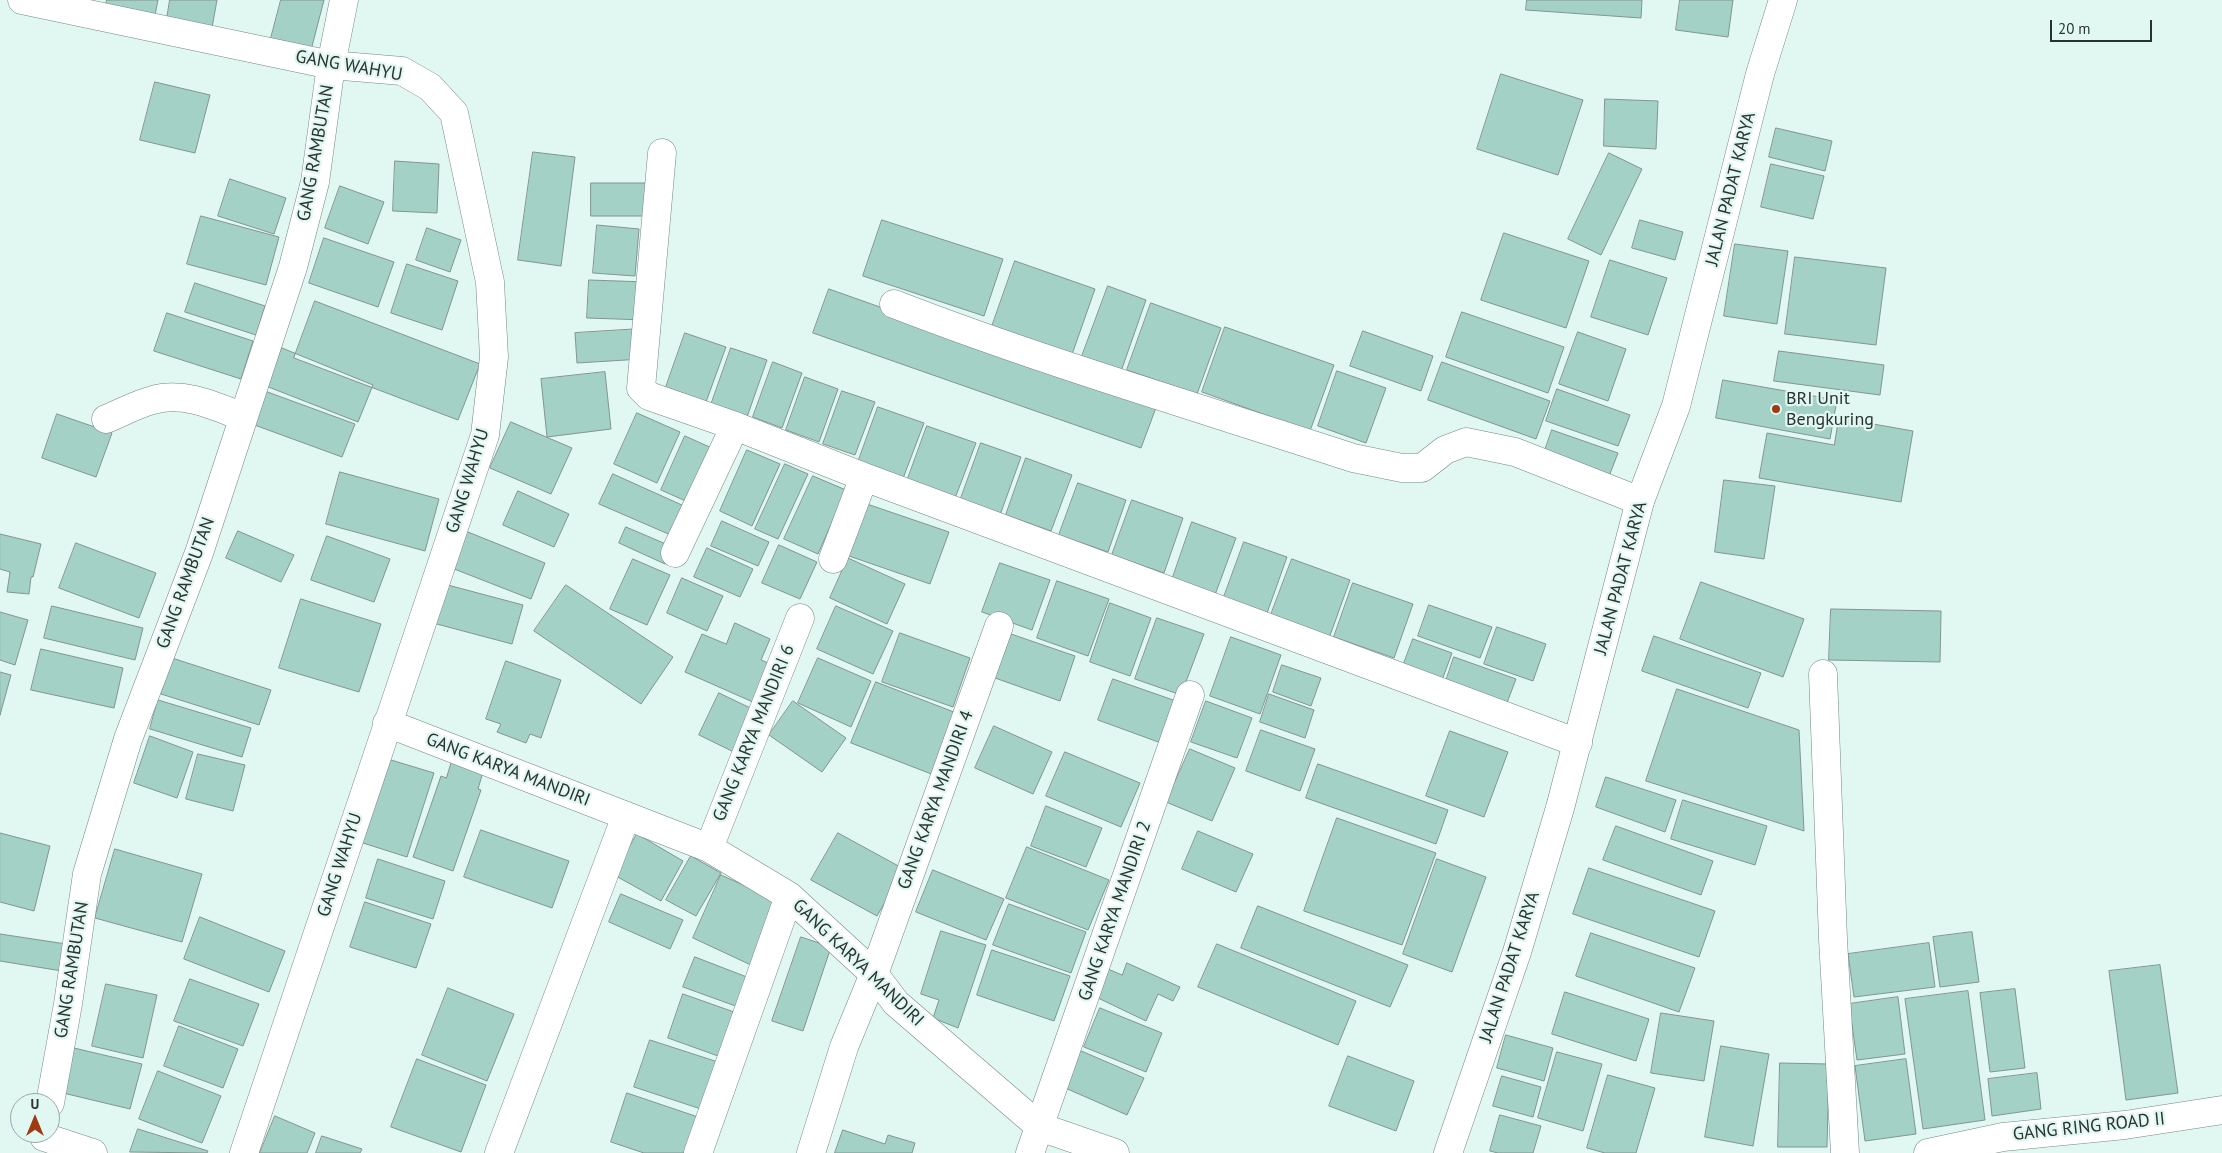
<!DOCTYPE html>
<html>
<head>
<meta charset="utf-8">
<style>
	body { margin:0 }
	#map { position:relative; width:2222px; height:1153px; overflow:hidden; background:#e1f7f1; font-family:"PT Sans",sans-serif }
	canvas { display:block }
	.north { position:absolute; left:10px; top:1093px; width:50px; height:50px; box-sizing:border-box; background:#e1f7f1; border:1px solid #98a9a4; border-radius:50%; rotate:0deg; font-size:14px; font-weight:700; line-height:20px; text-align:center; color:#2b3331 }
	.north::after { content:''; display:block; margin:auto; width:18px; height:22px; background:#a03a13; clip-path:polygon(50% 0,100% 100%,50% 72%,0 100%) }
	.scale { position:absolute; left:2050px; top:20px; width:102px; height:22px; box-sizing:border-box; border:2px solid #2b3331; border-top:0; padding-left:6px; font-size:15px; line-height:18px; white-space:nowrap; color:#2b3331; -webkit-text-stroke:4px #e1f7f1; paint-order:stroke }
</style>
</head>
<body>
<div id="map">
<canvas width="2222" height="1153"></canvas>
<div class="north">U</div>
<div class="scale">20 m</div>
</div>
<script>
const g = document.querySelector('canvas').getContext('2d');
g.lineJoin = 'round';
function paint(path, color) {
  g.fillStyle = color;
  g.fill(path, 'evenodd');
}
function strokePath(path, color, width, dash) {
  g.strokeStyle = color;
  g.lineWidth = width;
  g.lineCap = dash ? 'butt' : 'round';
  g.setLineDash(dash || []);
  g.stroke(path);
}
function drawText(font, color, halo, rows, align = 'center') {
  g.font = font + ' "PT Sans",sans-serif';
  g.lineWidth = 4.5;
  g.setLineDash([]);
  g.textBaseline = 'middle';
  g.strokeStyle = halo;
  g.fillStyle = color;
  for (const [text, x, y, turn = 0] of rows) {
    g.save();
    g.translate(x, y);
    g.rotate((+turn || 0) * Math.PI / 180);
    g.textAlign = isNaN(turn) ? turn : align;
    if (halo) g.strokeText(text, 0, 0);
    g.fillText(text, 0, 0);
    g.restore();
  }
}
const building = new Path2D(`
	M107 0H158L154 20 105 8Z
	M170 0H217L211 33 166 25Z
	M281 0H324L309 58 269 46Z
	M1527 0H1642L1641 18 1526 10Z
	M1680 0H1733L1728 37 1676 30Z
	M1501 74 1583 100 1558 175 1477 149Z
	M155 82 210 95 195 153 140 140Z
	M1605 99 1658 101 1656 149 1604 146Z
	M1776 128 1832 141 1825 171 1769 157Z
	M533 152 575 157 561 266 518 260Z
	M1609 153 1642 169 1601 255 1568 239Z
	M395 161 439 164 437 213 393 211Z
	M1771 164 1824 176 1813 219 1761 207Z
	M230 179 286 198 274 234 218 216Z
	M591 183H653V216H591Z
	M340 186 384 202 368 244 325 228Z
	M201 216 279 237 266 285 187 264Z
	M882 220 1003 259 984 316 863 276Z
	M1640 220 1683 232 1675 260 1632 248Z
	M597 225 639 229 635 276 593 273Z
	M427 228 461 240 450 272 416 260Z
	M1504 233 1589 261 1566 328 1481 300Z
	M324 238 394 262 378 307 309 283Z
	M1735 244 1788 251 1777 324 1724 316Z
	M1795 257 1886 268 1876 345 1785 334Z
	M1610 260 1667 278 1648 335 1591 317Z
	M1015 261 1095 289 1069 363 989 335Z
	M407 264 458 281 442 330 391 313Z
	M589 280 647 282 646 320 587 318Z
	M195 283 265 306 256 335 185 312Z
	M1108 286 1146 300 1118 380 1078 367Z
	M829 289 1157 405 1141 448 813 333Z
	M315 301 480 364 458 420 294 358Z
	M1151 303 1221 328 1197 394 1127 370Z
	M1462 312 1564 347 1548 393 1446 357Z
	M167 313 253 341 241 379 154 351Z
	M1225 327 1334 365 1310 431 1202 392Z
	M640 329 642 359 577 363 575 333Z
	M1363 331 1433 356 1421 391 1350 366Z
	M1578 332 1626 349 1608 401 1559 384Z
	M685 333 726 347 706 402 666 387Z
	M282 348 373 385 358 422 266 386Z
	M731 348 767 360 747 417 711 405Z
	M1779 351 1884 365 1880 395 1774 381Z
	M773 362 802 373 782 428 753 417Z
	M1442 362 1550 401 1536 439 1428 400Z
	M1337 371 1386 388 1366 443 1318 426Z
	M605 372 611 429 547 437 541 379Z
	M805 377 838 389 819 442 786 430Z
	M1723 380 1837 400 1830 439 1716 418Z
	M1557 389 1630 415 1618 446 1546 421Z
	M262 390 355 424 342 457 249 423Z
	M842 391 875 402 855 455 823 444Z
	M878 407 924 423 902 481 857 465Z
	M637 413 680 432 657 483 614 464Z
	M57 414 112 433 96 477 42 458Z
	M1839 418 1913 431 1901 502 1759 478 1767 433 1834 445Z
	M511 422 572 448 551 494 490 468Z
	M927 426 976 443 954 501 906 484Z
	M1552 430 1618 453 1608 479 1543 456Z
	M685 436 723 453 699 507 661 490Z
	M981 443 1021 457 1000 515 960 501Z
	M747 450 780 464 752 526 720 511Z
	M1026 458 1072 475 1051 531 1006 515Z
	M785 464 808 474 778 539 755 529Z
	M340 472 439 499 425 551 326 524Z
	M613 474 693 510 680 539 599 504Z
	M813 476 846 490 818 554 784 539Z
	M1724 480 1775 486 1764 559 1715 552Z
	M1078 483 1126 500 1108 552 1059 535Z
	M518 491 569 514 554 547 503 525Z
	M1132 500 1183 518 1164 573 1112 555Z
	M867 504 949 532 930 584 849 556Z
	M722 521 769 542 758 566 711 546Z
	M1192 522 1236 538 1215 595 1172 580Z
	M626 527 673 547 665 564 619 543Z
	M463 530 545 563 531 599 449 567Z
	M238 531 294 555 281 582 226 558Z
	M0 534 41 544 33 577H31L29 594 7 592 10 572 0 569Z
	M327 536 390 559 374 602 311 580Z
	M1244 542 1287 557 1267 613 1224 597Z
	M76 543 156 573 139 618 59 588Z
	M779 545 817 562 800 599 762 583Z
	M707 548 753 569 740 597 694 577Z
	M848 558 905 584 887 624 830 598Z
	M633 559 670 575 647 625 610 609Z
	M1292 559 1350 580 1328 641 1269 620Z
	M1000 563 1050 580 1032 630 982 612Z
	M682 578 723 596 707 631 667 613Z
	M1057 581 1109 599 1088 656 1037 638Z
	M1701 582 1804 619 1783 677 1680 639Z
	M1353 583 1413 604 1394 658 1334 637Z
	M444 584 523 605 512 644 433 623Z
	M566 585 673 657 641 704 534 631Z
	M301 599 381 624 359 692 279 668Z
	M1110 603 1151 618 1130 676 1090 662Z
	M1429 605 1492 627 1480 658 1418 636Z
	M52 606 143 628 135 660 44 638Z
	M836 606 893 631 873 674 817 649Z
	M1831 609 1941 611 1940 662 1829 660Z
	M0 612 28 620 15 665 0 660Z
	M1157 618 1204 634 1181 695 1135 679Z
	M735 623 770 639 761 660 773 665 755 703 685 672 702 634 726 644Z
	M1497 627 1546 644 1533 681 1484 664Z
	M900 633 970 658 953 707 882 682Z
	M1011 634 1075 656 1060 701 995 678Z
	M1654 636 1761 673 1748 708 1642 671Z
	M1231 637 1281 655 1260 714 1210 696Z
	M1413 639 1452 653 1441 683 1402 669Z
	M41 649 123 668 114 708 31 690Z
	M1454 657 1516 679 1505 708 1444 687Z
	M172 658 271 690 259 725 161 694Z
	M818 658 871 681 851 727 798 703Z
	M506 661 561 680 541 738 530 734 526 743 497 732 501 724 486 719Z
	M1282 665 1321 678 1311 706 1273 692Z
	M0 672 11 675 0 715Z
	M1113 679 1176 701 1161 743 1098 720Z
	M876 682 959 714 934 775 851 743Z
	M1677 689 1799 730 1804 831 1646 781Z
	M719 693 765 715 744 757 699 735Z
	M1269 694 1314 710 1305 738 1260 722Z
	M158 700 251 728 242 757 150 729Z
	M793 701 846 738 822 772 769 735Z
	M1206 701 1252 718 1237 758 1191 742Z
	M994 726 1052 752 1033 794 975 768Z
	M1261 730 1315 749 1300 791 1246 771Z
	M1450 731 1508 752 1484 817 1426 796Z
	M150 736 193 752 177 798 134 783Z
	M1190 749 1235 768 1212 821 1166 802Z
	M1065 752 1140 783 1121 827 1046 796Z
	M198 754 245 765 233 811 186 799Z
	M391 760 434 773 407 857 363 843Z
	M452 761 483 772 478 789 481 790 453 871 413 857 441 776 446 778Z
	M1318 764 1448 810 1436 844 1306 798Z
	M1606 777 1676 800 1665 832 1596 807Z
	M1683 800 1767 826 1755 865 1671 839Z
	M1046 806 1102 828 1086 867 1031 846Z
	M1337 818 1436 853 1402 945 1304 911Z
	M1616 826 1713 861 1701 895 1603 860Z
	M481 830 569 861 552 908 464 877Z
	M1198 831 1253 854 1236 892 1182 869Z
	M0 833 50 846 34 911 0 902Z
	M838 833 904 869 877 916 811 880Z
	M637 834 683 861 661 901 614 875Z
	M1027 847 1109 880 1088 930 1006 898Z
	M115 849 202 874 182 942 95 918Z
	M691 856 721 873 696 916 666 900Z
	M378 859 445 881 433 919 366 898Z
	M1437 859 1486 877 1452 972 1403 954Z
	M1589 868 1715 911 1699 957 1573 914Z
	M933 870 1004 899 986 940 916 912Z
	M721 875 781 902 751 965 693 938Z
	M621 894 683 920 670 949 609 922Z
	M365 902 431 924 416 968 350 947Z
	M1009 904 1086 932 1071 973 993 945Z
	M1258 906 1408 965 1390 1007 1241 948Z
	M200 917 285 951 269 992 184 959Z
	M941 931 986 945 958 1028 933 1018 939 1000 921 994Z
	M1972 932 1979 982 1940 987 1933 937Z
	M1591 933 1695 968 1679 1012 1576 976Z
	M0 934 66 944 62 971 0 961Z
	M801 937 831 947 803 1031 772 1021Z
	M1929 943 1935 987 1854 997 1848 954Z
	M1217 944 1356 1001 1338 1045 1198 987Z
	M992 950 1070 976 1054 1021 977 995Z
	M695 957 752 979 741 1008 683 987Z
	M1127 963 1180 987 1173 1001 1158 994 1146 1021 1096 997 1108 969 1122 975Z
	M2160 965 2178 1093 2126 1100 2109 971Z
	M190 979 259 1004 243 1046 174 1021Z
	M106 984 157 995 143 1058 92 1046Z
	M448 988 514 1014 487 1081 422 1055Z
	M2015 989 2025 1068 1990 1072 1980 993Z
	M1968 991 1985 1120 1923 1129 1905 999Z
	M1565 992 1649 1019 1636 1061 1552 1034Z
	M683 994 734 1012 718 1056 668 1038Z
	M1898 997 1905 1054 1857 1060 1849 1004Z
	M1100 1008 1162 1033 1146 1072 1084 1047Z
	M1661 1013 1714 1021 1704 1081 1651 1073Z
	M179 1026 238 1049 223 1088 164 1066Z
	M1506 1035 1553 1048 1544 1081 1497 1068Z
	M650 1040 721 1063 704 1110 634 1087Z
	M1721 1046 1769 1054 1753 1146 1705 1137Z
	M1072 1047 1144 1078 1127 1115 1056 1084Z
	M74 1048 142 1064 130 1109 63 1093Z
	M1557 1052 1602 1064 1583 1131 1538 1118Z
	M1348 1056 1414 1081 1396 1131 1329 1106Z
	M417 1059 486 1085 461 1152 391 1127Z
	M1906 1059 1916 1134 1865 1141 1855 1066Z
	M1780 1063 1829 1064 1827 1147H1778Z
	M158 1071 221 1096 202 1143 139 1119Z
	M2037 1073 2041 1109 1992 1116 1988 1079Z
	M1608 1075 1655 1088 1636 1153H1605L1587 1148Z
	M1502 1076 1541 1087 1533 1117 1493 1106Z
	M627 1093 698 1117 686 1153H644L611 1142Z
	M1500 1115 1541 1126 1533 1153H1498L1490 1151Z
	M275 1116 315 1133 307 1153H260Z
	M138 1129 208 1151 207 1153 130 1152Z
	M843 1130 885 1144 888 1135 915 1143 912 1153H835Z
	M322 1136 362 1149 360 1153H316Z`);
paint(building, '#a3d1c6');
strokePath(building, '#819590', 1);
const minor = new Path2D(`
	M22 0 331 65 402 71 430 87 454 113 490 282 494 357 485 435 244 1153
	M662 153 641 388 649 396 735 426 864 477 1578 743
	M894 304C1044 362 1200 408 1353 458L1402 468H1422L1445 450 1466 442 1515 452 1640 501
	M106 419C121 413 137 404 153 400 184 391 215 406 243 417
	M675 553 735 426
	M833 559 864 477
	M1823 674 1833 939 1845 1153
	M387 723 709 848 789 896 874 974 896 1003 1040 1127 1115 1153
	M709 848 800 618
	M50 1103 68 1004 87 874 128 739 199 553 293 267 315 182 331 65 344 0
	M45 1133 44 1137 93 1153
	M499 1153 626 816
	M698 1153 789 896
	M811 1153 844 1047 874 974 999 626
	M1030 1153 1190 695
	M1928 1153 2003 1137 2125 1125 2222 1110`);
const major = new Path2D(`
	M1448 1153 1517 952 1560 808 1640 501 1676 406 1760 74 1783 0`);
strokePath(minor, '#748783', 29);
strokePath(major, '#748783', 29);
strokePath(minor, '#fff', 28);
strokePath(major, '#fff', 28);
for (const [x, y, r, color] of [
	[1776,409,5,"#a03a13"]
]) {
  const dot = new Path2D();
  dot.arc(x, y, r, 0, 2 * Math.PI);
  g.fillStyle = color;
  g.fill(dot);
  strokePath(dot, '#e1f7f1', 2);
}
drawText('18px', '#2b3331', '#e1f7f1', [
	["GANG WAHYU",349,66,10],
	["GANG RAMBUTAN",316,153,-80],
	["JALAN PADAT KARYA",1731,189,-76],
	["GANG WAHYU",468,481,-73],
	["JALAN PADAT KARYA",1621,578,-75],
	["GANG RAMBUTAN",186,583,-70],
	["GANG KARYA MANDIRI 6",754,733,-68],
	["GANG KARYA MANDIRI",508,770,21],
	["GANG KARYA MANDIRI 4",936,800,-70],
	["GANG WAHYU",340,865,-72],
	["GANG KARYA MANDIRI 2",1115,911,-71],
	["GANG KARYA MANDIRI",858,963,44],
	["JALAN PADAT KARYA",1510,967,-72],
	["GANG RAMBUTAN",72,970,-81],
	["GANG RING ROAD II",2089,1127,-6]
]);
drawText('18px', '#2b3331', '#e1f7f1', [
	["BRI Unit",1786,399],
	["Bengkuring",1786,420]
], 'left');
</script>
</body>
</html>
